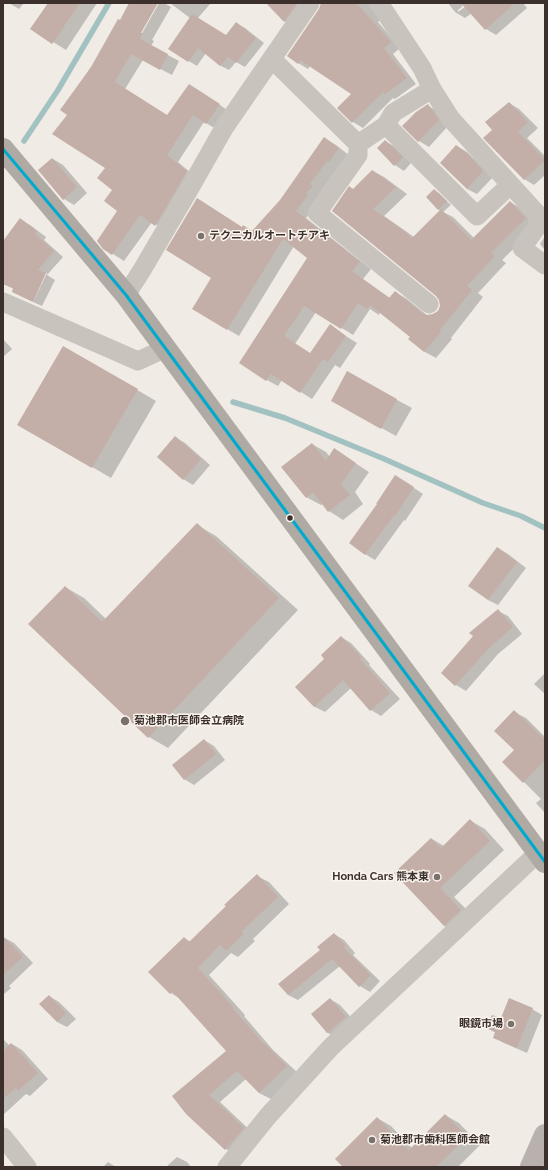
<!DOCTYPE html>
<html>
<head>
<meta charset="utf-8">
<style>
	body { margin:0 }
	#map { position:relative; width:548px; height:1170px; overflow:hidden; background:#f0ebe5; font-family:Raleway,sans-serif }
	canvas { display:block }
	.frame { position:absolute; inset:0; border:4px solid #3b302b; pointer-events:none }
</style>
</head>
<body>
<div id="map">
<canvas width="548" height="1170"></canvas>
<div class="frame"></div>
</div>
<script>
const g = document.querySelector('canvas').getContext('2d');
g.lineJoin = 'round';
function paint(path, color) {
  g.fillStyle = color;
  g.fill(path, 'evenodd');
}
function strokePath(path, color, width, dash) {
  g.strokeStyle = color;
  g.lineWidth = width;
  g.lineCap = dash ? 'butt' : 'round';
  g.setLineDash(dash || []);
  g.stroke(path);
}
function drawText(font, color, halo, rows, align = 'center') {
  g.font = font + ' Raleway,"Noto Sans JP",sans-serif';
  g.lineWidth = 3;
  g.setLineDash([]);
  g.textBaseline = 'middle';
  g.strokeStyle = halo;
  g.fillStyle = color;
  for (const [text, x, y, turn = 0] of rows) {
    g.save();
    g.translate(x, y);
    g.rotate((+turn || 0) * Math.PI / 180);
    g.textAlign = isNaN(turn) ? turn : align;
    if (halo) g.strokeText(text, 0, 0);
    g.fillText(text, 0, 0);
    g.restore();
  }
}
paint(new Path2D(`
	M9 3H24L19 9Z
	M49 3H97L66 50 32 29Z
	M131 3H157L138 36 140 37 159 3H164L171 7 152 40 154 41 151 46 179 61 172 75 143 60 125 89 168 116 201 92 230 112 218 130 204 122 178 162 198 179 167 231 152 222 124 261 113 254 119 211 106 167 68 114 91 68 120 22Z
	M170 3H211L197 19 227 36 236 23 245 28 264 43 245 67 236 62 229 70 221 66 206 53 197 66 169 49 190 18Z
	M267 3H310L294 27 284 21Z
	M322 3H380L382 19 378 22 400 48 393 54 416 84 395 99 393 98 363 128 353 122V94L310 66 308 69 298 63Z
	M448 3H466L458 10V12L470 3H523L527 8 496 35 486 29 472 13 465 18 455 12Z
	M509 103 519 109 538 128 527 138 545 156V175L534 185 524 179Z
	M428 106 438 111 448 126 429 147 419 141Z
	M324 138 336 145 350 156 339 167 321 191 323 193 319 202 306 218 371 269 363 279 390 298 395 292 407 299 428 316 433 315 439 311 441 306 440 300 353 190 373 171 384 177 407 194 384 216 414 237 441 211 438 209 434 190 439 193 451 205 443 212 453 217 474 238 510 202 522 209 538 227 533 230 502 260 506 263 478 293 483 297 451 338 452 339 436 358 425 352 409 339 411 337 380 312 379 315 370 309 353 335 316 312 295 344 310 354 330 326 357 343 340 368 335 365 312 399 282 380 278 386 267 380 309 258 294 246 239 336 227 329 243 228 252 232 281 201Z
	M385 141 394 146 411 163 404 171 395 165Z
	M457 146 467 152 493 177 477 194 467 189Z
	M53 159 63 165 87 193 74 205 64 199Z
	M20 220 30 225 46 237 44 240 63 257 47 275 55 280 42 306 33 302 47 273H45L32 301 13 292 14 289 3 284V242Z
	M545 236V250L540 244Z
	M3 339 12 349 3 357Z
	M64 347 156 401 111 478 19 424Z
	M347 373 412 408 396 436 347 409Z
	M175 437 185 443 210 465 193 485 183 479Z
	M312 444 326 452 330 457 335 450 369 472 355 492 363 504 343 520 329 511 323 504 321 505 306 497Z
	M405 482 423 494 405 521 404 520 375 560 365 554Z
	M197 525 216 536 298 610 168 748 149 737 65 587 84 598 106 619Z
	M498 548 508 554 526 568 498 605 488 600Z
	M498 611 508 616 522 634 498 654 466 691 456 685 442 673Z
	M341 637 351 643 370 664 369 665 400 699 381 716 371 710 351 688 325 712 315 707 296 687 326 659Z
	M545 673V694L534 684Z
	M514 712 526 718 545 737V813L536 803 541 799 504 762 515 750Z
	M204 740 214 746 225 760 194 785 184 779Z
	M471 821 485 829 504 850 454 897 476 919 459 934 444 926 432 839 444 846Z
	M257 876 269 882 289 904 253 939 255 941 238 957 231 953 209 975 245 1015 244 1016 273 1050 298 1073 271 1099 259 1093 246 1079 220 1102 255 1135 237 1156 226 1149 187 1113 227 1051 182 1000 171 993 150 972 184 938 191 942Z
	M334 934 344 940 355 953 353 955 380 981 370 992 360 986 340 966 298 1000 288 995Z
	M3 937 14 943 33 963 9 986 11 988 3 995Z
	M49 996 59 1002 76 1019 67 1027 57 1022Z
	M330 999 340 1005 356 1023 338 1038 328 1033 312 1015Z
	M532 1009 542 1015 527 1053 504 1043 494 1037 496 1033 488 1028 501 1020Z
	M3 1039 10 1046 12 1044 22 1050 48 1079 30 1096 26 1094 3 1115Z
	M445 1115 459 1123 480 1145 458 1167H345L377 1118 391 1126 412 1148Z
	M177 1157 187 1162 191 1167H166Z
	M108 1162 116 1167H103Z`), '#0003');
strokePath(new Path2D(`
	M24 141 58 90 109 3
	M233 402 285 418 382 458 483 503 521 516 545 528`), '#a1c2c1', 5.5);
paint(new Path2D(`
	M48 3H80L52 44 30 29Z
	M129 3H158L141 33H143L140 39 168 54 160 70 131 54 115 82 167 115 189 84 220 104 206 124 193 115 167 155 187 171 155 226 140 215 112 255 103 249 97 241 117 211 104 201 112 190 97 178 105 168 52 134 67 115 60 110 91 67 118 19 120 20Z
	M266 3H297L284 22Z
	M321 3H355L360 7 391 42 384 48 407 78 385 94 383 92 352 123 337 108 351 94 300 60 298 64 287 56 319 9Z
	M461 3H515L485 30Z
	M192 14 226 35 236 22 256 38 236 63 228 57 220 66 198 48 188 62 168 49Z
	M509 102 528 122 518 132 545 160 524 180 483 138 492 130 485 122Z
	M428 104 439 120 418 142 402 126 416 112Z
	M324 137 339 148 329 162 327 161 310 184 313 186 306 193 308 195 296 211 360 262 352 271 389 298 395 291 422 313 427 315 433 314 438 311 440 306 439 300 436 296 332 211 349 186 353 189 372 170 396 187 373 209 402 229 412 238 441 209 471 240 510 201 526 218 491 253 495 256 467 286 472 290 440 330 441 332 424 352 408 339 410 337 370 305 367 309 358 303 341 329 304 306 284 336 310 353 330 324 346 336 328 362 323 359 300 393 271 374 266 381 239 363 307 258 283 239 227 330 192 309 211 278 166 250 197 198 242 227 243 225 252 231 280 200Z
	M385 140 403 157 394 166 377 148Z
	M456 145 466 153H467L483 171 467 189 440 163Z
	M52 158 77 187 63 200 38 170Z
	M434 189 447 201 438 210 426 197Z
	M20 218 37 231 35 234 54 251 38 270 46 273 33 302 12 292 13 288 3 284V241Z
	M63 346 138 389 92 468 17 425Z
	M347 371 397 399 381 429 331 401Z
	M175 436 201 459 183 480 157 457Z
	M312 443 326 461 334 448 356 463 341 484 350 495 328 512 313 492 306 498 281 467Z
	M395 475 414 487 395 516 394 515 365 555 349 543 377 504H376Z
	M197 523 279 598 148 738 28 624 65 586 102 622Z
	M497 547 517 562 488 600 468 586Z
	M498 609 513 627 488 649 455 686 441 673 473 636 469 633Z
	M341 636 361 657 360 659 390 693 370 711 343 680 314 707 295 687 324 659 321 655Z
	M514 710 545 740V760L523 783 502 762 514 750 494 731Z
	M204 739 216 754 184 780 172 765Z
	M470 819 490 841 440 888 461 910 444 926 394 873 431 838 441 848Z
	M257 874 278 897 241 932 244 934 226 951 220 945 198 968 234 1008 233 1009 264 1044H265L287 1066 259 1093 237 1071 209 1095 244 1128 225 1150 186 1114 172 1096 226 1051 173 992 170 994 148 972 184 937 189 942 226 906 224 905Z
	M334 933 346 946 344 948 371 975 359 987 332 959 288 995 278 984 320 950 317 947Z
	M3 936 23 957 3 975Z
	M49 995 66 1013 57 1022 39 1004Z
	M330 998 346 1017 327 1033 311 1014Z
	M509 998 533 1008 517 1048 493 1038 495 1032 486 1028 492 1015 501 1018Z
	M11 1043 38 1073 18 1091 16 1088 3 1099V1051Z
	M445 1114 467 1137 436 1167H343L335 1159 377 1117 409 1150Z`), '#c3afa7');
strokePath(new Path2D(`
	M379 3 422 68 432 89 451 119 539 216 537 227 522 248 545 265
	M272 59 358 144V155L317 213 429 304
	M386 125 477 216 510 185
	M358 144 386 125 393 113 432 89
	M126 295 142 270 190 188 224 128 310 3
	M3 302 138 361 166 348
	M3 1137 27 1167
	M227 1167 268 1116 331 1047 538 853`), '#c9c3be', 19);
strokePath(new Path2D(`
	M531 1167 545 1135`), '#b8b1ad', 22);
strokePath(new Path2D(`
	M3 149 126 295 545 862`), '#afaaa4', 22);
strokePath(new Path2D(`
	M3 149 126 295 545 862`), '#00a9ce', 3);
for (const [x, y, r, color] of [
	[201,236,4,"#7a716c"],
	[290,518,3.5,"#3b302b"],
	[125,721,5,"#7a716c"],
	[437,877,4,"#7a716c"],
	[511,1024,4,"#7a716c"],
	[372,1140,4,"#7a716c"]
]) {
  const dot = new Path2D();
  dot.arc(x, y, r, 0, 2 * Math.PI);
  g.fillStyle = color;
  g.fill(dot);
  strokePath(dot, '#fbf5ee', 1.5);
}
drawText('bold 11px', '#3b302b', '#fbf5ee', [
	["テクニカルオートチアキ",209,236],
	["菊池郡市医師会立病院",134,721],
	["Honda Cars 熊本東",429,877,"right"],
	["眼鏡市場",503,1024,"right"],
	["菊池郡市歯科医師会館",380,1140]
], 'left');
</script>
</body>
</html>
